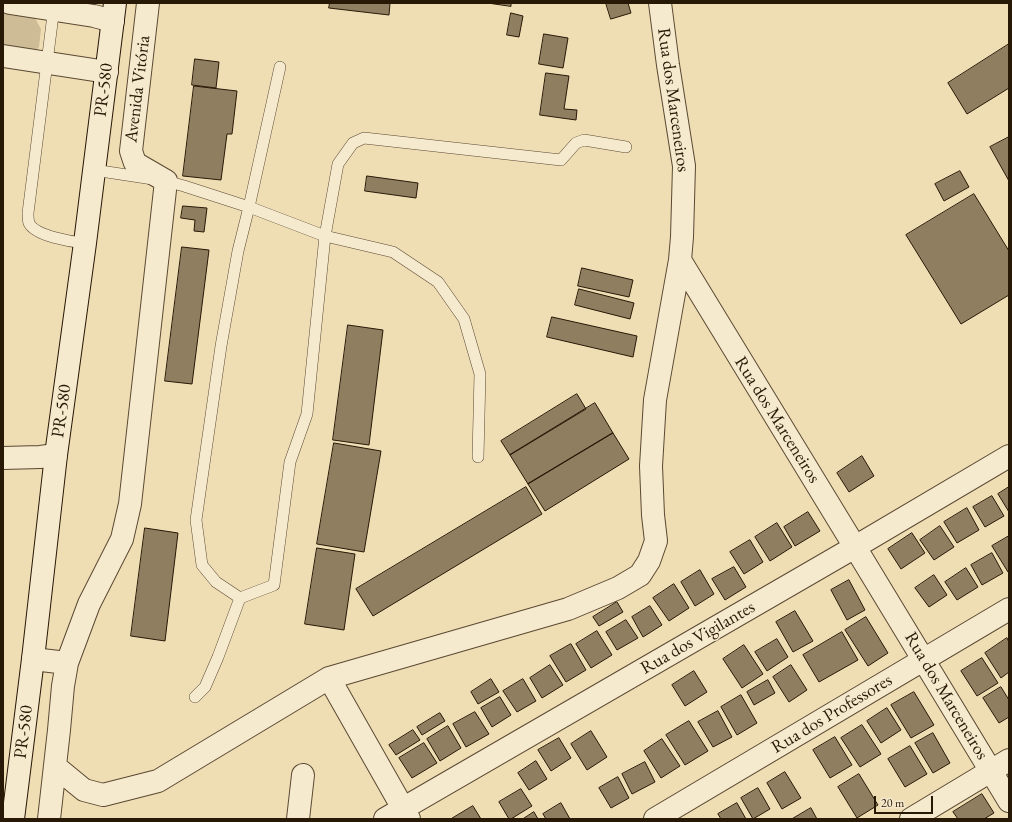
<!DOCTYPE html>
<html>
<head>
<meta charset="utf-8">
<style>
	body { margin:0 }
	#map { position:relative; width:1012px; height:822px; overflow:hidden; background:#efddb4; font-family:"EB Garamond",serif }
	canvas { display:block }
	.frame { position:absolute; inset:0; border:4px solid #281806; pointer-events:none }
	.scale { position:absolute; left:874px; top:796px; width:59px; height:18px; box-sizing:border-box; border:2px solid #281806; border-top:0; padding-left:5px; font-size:12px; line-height:14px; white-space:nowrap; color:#281806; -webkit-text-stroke:3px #f5e9ce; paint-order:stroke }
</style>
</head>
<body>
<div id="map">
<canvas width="1012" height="822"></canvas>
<div class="frame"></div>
<div class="scale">20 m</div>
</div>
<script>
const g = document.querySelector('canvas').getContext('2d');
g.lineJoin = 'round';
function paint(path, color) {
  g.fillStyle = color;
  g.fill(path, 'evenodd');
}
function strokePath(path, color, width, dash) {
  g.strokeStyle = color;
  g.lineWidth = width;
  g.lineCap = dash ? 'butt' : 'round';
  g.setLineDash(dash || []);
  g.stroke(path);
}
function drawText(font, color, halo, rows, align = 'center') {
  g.font = font + ' "EB Garamond",serif';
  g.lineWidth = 3;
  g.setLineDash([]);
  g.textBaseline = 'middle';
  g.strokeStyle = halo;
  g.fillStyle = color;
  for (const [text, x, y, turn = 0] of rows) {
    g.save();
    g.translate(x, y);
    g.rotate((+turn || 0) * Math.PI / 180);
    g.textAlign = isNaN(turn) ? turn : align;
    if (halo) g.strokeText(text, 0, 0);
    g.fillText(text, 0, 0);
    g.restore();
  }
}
paint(new Path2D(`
	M3 12 35 18 41 29 39 47 35 52 3 46Z`), '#cdbc96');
const building = new Path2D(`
	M330 3H390L389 15 329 8Z
	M488 3H511V6Z
	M606 3H628L631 13 611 19Z
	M511 13 523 16 519 37 507 35Z
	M544 34 568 38 563 68 539 64Z
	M1009 44V88L967 114 948 83Z
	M195 59 219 62 216 88 192 85Z
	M546 73 569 76 564 109 577 110 576 120 540 115Z
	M194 86 237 91 232 134H227L221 180 183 176Z
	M1009 137V181L990 147Z
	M960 171 969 187 944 201 935 184Z
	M367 176 418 183 416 198 365 191Z
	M974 194 1009 251V295L961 324 906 235Z
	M183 206 207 208 204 232 194 231 195 220 181 218Z
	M182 247 209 250 192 384 165 381Z
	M582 268 633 280 629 297 578 286Z
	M579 289 634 303 630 319 575 305Z
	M552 317 637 336 633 357 547 337Z
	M348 325 383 330 369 445 333 440Z
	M577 394 586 409 510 455 501 441Z
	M595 403 613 433 528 484 510 455Z
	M613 433 629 459 545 511 528 484Z
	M334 443 381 451 364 552 317 544Z
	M862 456 874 476 849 492 837 473Z
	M526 487 542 514 373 616 356 589Z
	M1009 487V512L998 494Z
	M992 496 1004 516 985 527 973 507Z
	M967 508 979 530 957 543 944 522Z
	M808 512 820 531 795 546 784 527Z
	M777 523 792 547 770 561 755 537Z
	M940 526 954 547 934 560 920 540Z
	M145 528 178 533 165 641 131 636Z
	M912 533 925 553 901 569 888 549Z
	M1009 536V571L1008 572 992 546Z
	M750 540 763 562 744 574 730 552Z
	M317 548 355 554 344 630 305 624Z
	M992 553 1003 573 982 585 971 565Z
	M734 567 746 587 725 600 712 579Z
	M966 568 978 587 957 600 945 582Z
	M700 570 714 594 695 606 681 582Z
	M934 575 947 595 929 607 915 588Z
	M849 580 865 610 847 620 831 590Z
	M674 584 689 608 669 621 653 598Z
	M617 602 623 612 599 626 593 617Z
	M650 606 662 625 643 637 632 617Z
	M795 611 813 641 793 652 776 622Z
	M866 617 888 653 868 666 845 630Z
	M626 620 638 638 617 650 606 632Z
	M597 631 612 655 591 668 576 644Z
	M842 632 858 660 819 682 803 655Z
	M1007 638 1009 642V672L1001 678 985 653Z
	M777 639 788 657 767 671 755 652Z
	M571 644 586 670 566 682 550 656Z
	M744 645 763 674 742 688 723 659Z
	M982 658 998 683 977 696 961 671Z
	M550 665 563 685 542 698 530 678Z
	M791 665 807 690 789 702 773 677Z
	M694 671 707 692 685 706 672 685Z
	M491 679 499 692 478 704 471 692Z
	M523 679 536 701 517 712 503 691Z
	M768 680 775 693 754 705 747 692Z
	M1001 687 1009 700V717L999 723 983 698Z
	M914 692 934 725 911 738 891 705Z
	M741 695 757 723 737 735 721 707Z
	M500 697 511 715 492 727 481 708Z
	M887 708 901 730 881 743 867 721Z
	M718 711 732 737 713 747 698 722Z
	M475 712 489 734 466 747 453 724Z
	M440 713 445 721 422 735 417 727Z
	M689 721 708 751 685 765 666 735Z
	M862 725 881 754 860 767 841 738Z
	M448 726 461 748 440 761 427 739Z
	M413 730 420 740 396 755 389 745Z
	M591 731 607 757 587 770 571 744Z
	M933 733 950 763 933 773 915 743Z
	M835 737 852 765 830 778 813 750Z
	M559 738 571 758 551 771 538 750Z
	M662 739 680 766 661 778 644 751Z
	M424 743 437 763 412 778 399 758Z
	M910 746 927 774 905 787 888 759Z
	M536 761 547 779 529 790 518 773Z
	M645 762 655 782 632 794 622 774Z
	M785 772 801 798 782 809 767 783Z
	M859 774 878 805 857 818 838 787Z
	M618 777 629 798 611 808 599 788Z
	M758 788 770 809 753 819 741 798Z
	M521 789 532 806 511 819H509L499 802Z
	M982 794 994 813 984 819H958L953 812Z
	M561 803 570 819H546L543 814Z
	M737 803 746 819H721L718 814Z
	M473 806 481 819H451Z
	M811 808 817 819H792Z
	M534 812 538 819H523Z`);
paint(building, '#8f7e60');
strokePath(building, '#281806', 1);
const lane = new Path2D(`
	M54 7 28 213C28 216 28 220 29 223 35 236 72 242 85 243
	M94 170 166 181 184 186 249 207 325 236 393 252 438 282 464 319 480 374 478 457
	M240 598 216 582 202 565 196 520 221 346 238 251 249 207 280 67
	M195 697 205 687 218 657 240 598 274 585 290 462 307 414 325 236 338 164 353 143 364 138 561 160 576 143 584 140 626 147`);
const street = new Path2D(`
	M10 3 94 16 113 21
	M660 3 668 65 684 166 682 237 680 260 855 547 1009 801
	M3 56 107 72
	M3 458 40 457 56 455
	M33 659 67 663
	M329 678 409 819
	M56 767 84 790 103 795 158 781 329 678 568 609 618 588 640 575 649 561 656 541 653 515 651 466 655 400 680 260
	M49 819 59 730 63 686 67 663 89 604 122 539 130 504 166 181 135 163 131 151 148 3
	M298 819 303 775
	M385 819 855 547 1009 456
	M655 819 1009 609
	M911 819 1009 760`);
const secondary = new Path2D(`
	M13 819 33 659 56 455 85 243 115 3`);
strokePath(lane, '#5a4932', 12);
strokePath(street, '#5a4932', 24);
strokePath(secondary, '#281806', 24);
strokePath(lane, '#f5e9ce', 11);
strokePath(street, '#f5e9ce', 22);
strokePath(secondary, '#f5e9ce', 22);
drawText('18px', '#281806', '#f5e9ce', [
	["Avenida Vitória",138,89,-83],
	["PR-580",104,90,-83],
	["Rua dos Marceneiros",673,100,82],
	["PR-580",62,411,-82],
	["Rua dos Marceneiros",777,420,58],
	["Rua dos Vigilantes",698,638,-30],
	["Rua dos Marceneiros",946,696,59],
	["Rua dos Professores",832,714,-31],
	["PR-580",24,732,-83]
]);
</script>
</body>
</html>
